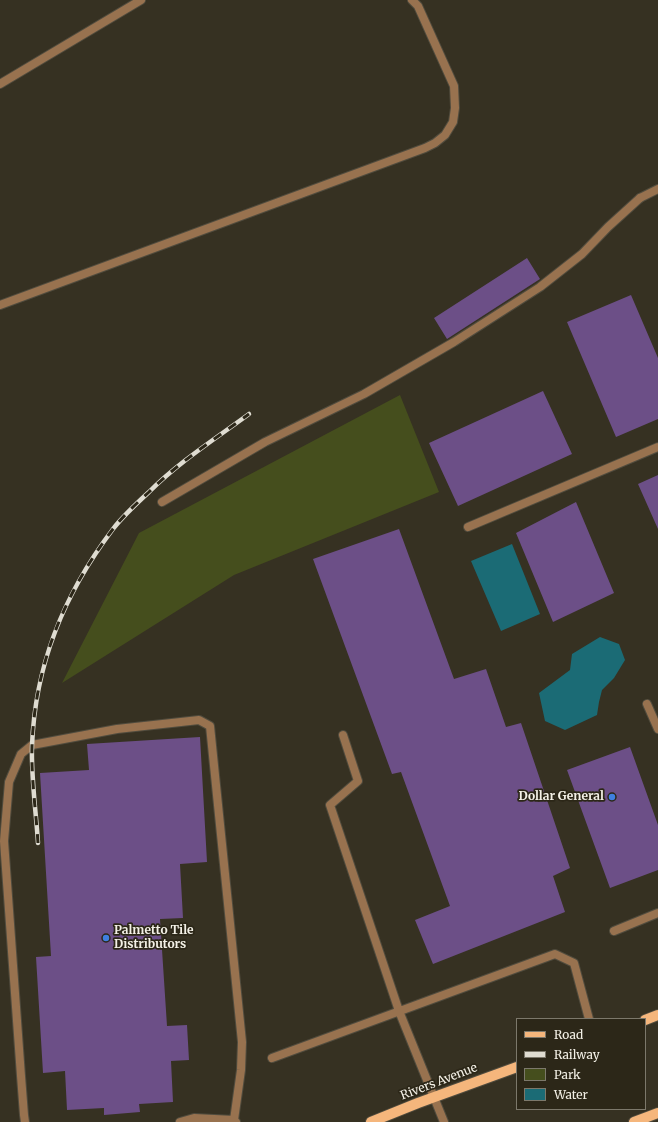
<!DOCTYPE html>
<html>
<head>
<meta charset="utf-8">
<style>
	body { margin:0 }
	#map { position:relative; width:658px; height:1122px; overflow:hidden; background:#363122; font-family:Merriweather,serif }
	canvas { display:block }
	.legend { position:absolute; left:516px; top:1018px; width:130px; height:92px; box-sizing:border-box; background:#2c2718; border:1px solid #7c786b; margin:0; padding:5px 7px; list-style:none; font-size:12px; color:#f4f1e7 }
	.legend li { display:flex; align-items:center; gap:8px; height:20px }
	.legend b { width:20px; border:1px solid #7c786b }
</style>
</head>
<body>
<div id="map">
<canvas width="658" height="1122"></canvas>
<ul class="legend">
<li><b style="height:5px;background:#f5b67c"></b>Road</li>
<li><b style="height:5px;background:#dfdcd1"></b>Railway</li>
<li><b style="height:11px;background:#454e1d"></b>Park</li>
<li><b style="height:11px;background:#1b6b75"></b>Water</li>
</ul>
</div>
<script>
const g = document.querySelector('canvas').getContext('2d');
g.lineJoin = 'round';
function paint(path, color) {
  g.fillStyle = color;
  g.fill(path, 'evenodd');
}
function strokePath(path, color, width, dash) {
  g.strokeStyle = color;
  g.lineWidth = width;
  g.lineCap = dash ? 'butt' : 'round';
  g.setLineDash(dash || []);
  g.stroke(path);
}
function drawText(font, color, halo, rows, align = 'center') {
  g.font = font + ' Merriweather,serif';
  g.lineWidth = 3.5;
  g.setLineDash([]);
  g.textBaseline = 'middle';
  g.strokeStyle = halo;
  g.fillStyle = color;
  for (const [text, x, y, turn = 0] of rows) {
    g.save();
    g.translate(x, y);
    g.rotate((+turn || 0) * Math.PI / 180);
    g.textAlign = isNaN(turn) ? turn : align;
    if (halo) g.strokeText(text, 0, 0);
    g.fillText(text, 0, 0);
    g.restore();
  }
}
paint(new Path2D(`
	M400 395 439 492 234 575 62 683 139 533Z`), '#454e1d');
paint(new Path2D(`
	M512 544 540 614 501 631 471 561Z
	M600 637 619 644 625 660 614 678 602 690 599 702 597 715 565 730 545 721 539 693 570 670 572 654Z`), '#1b6b75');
paint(new Path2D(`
	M527 258 540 279 447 339 434 318Z
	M631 295 658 358V419L616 437 567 322Z
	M543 391 572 454 458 506 429 443Z
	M658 475V529L638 484Z
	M576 502 614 593 553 622 516 533Z
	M399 529 454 679 486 669 506 727 521 723 570 868 553 876 565 912 433 964 415 920 450 906 401 772 392 774 313 559Z
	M200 737 207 862 180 864 183 918 160 919 167 1026 187 1025 189 1060 171 1061 173 1102 139 1104 140 1112 104 1115V1108L67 1110 65 1071 43 1073 36 957 51 956 40 773 89 770 87 744Z
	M630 747 658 825V870L610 888 567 770Z`), '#6c4f87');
const lane = new Path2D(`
	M0 84 141 0
	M0 305 425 148 435 143 445 135 453 122 455 108 454 86 418 6 412 0
	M162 502 265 442 364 394 454 342 540 287 582 254 608 227 640 198
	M468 527 658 447
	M647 704 658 729
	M343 735 358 781 330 805 399 1011 444 1122
	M614 931 658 913
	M272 1058 555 954 574 963 589 1019
	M25 1122 24 1115 21 1076 4 841 9 782 21 754 32 745 117 729 199 720 210 726 242 1042 241 1070 234 1120
	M180 1122 194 1118 234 1120 236 1122`);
const street = new Path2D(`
	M640 198 658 189`);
const primary = new Path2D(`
	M645 1020 658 1015
	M371 1122 418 1103 517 1067
	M634 1122 658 1113`);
strokePath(lane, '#514c3e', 10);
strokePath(street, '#514c3e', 10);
strokePath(primary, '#514c3e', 12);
strokePath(lane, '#98724f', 8);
strokePath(street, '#98724f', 8);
strokePath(primary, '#f5b67c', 10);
const rail = new Path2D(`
	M38 843C36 811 31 778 32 746 35 664 64 594 113 529 123 516 137 503 149 492 179 462 215 439 249 414`);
strokePath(rail, '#dfdcd1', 4.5);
strokePath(rail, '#2c2718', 3, [9]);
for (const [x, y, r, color] of [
	[612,797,4,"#3f7fe0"],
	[106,938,4,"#3f7fe0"]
]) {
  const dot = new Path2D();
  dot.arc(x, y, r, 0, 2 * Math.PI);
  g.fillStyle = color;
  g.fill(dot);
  strokePath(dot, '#2c2718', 1.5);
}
drawText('bold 12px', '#f4f1e7', '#2c2718', [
	["Dollar General",604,797],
	["Palmetto Tile",114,931,"left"],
	["Distributors",114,945,"left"]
], 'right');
drawText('12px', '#f4f1e7', '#2c2718', [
	["Rivers Avenue",439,1082,-21]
]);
</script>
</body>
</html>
